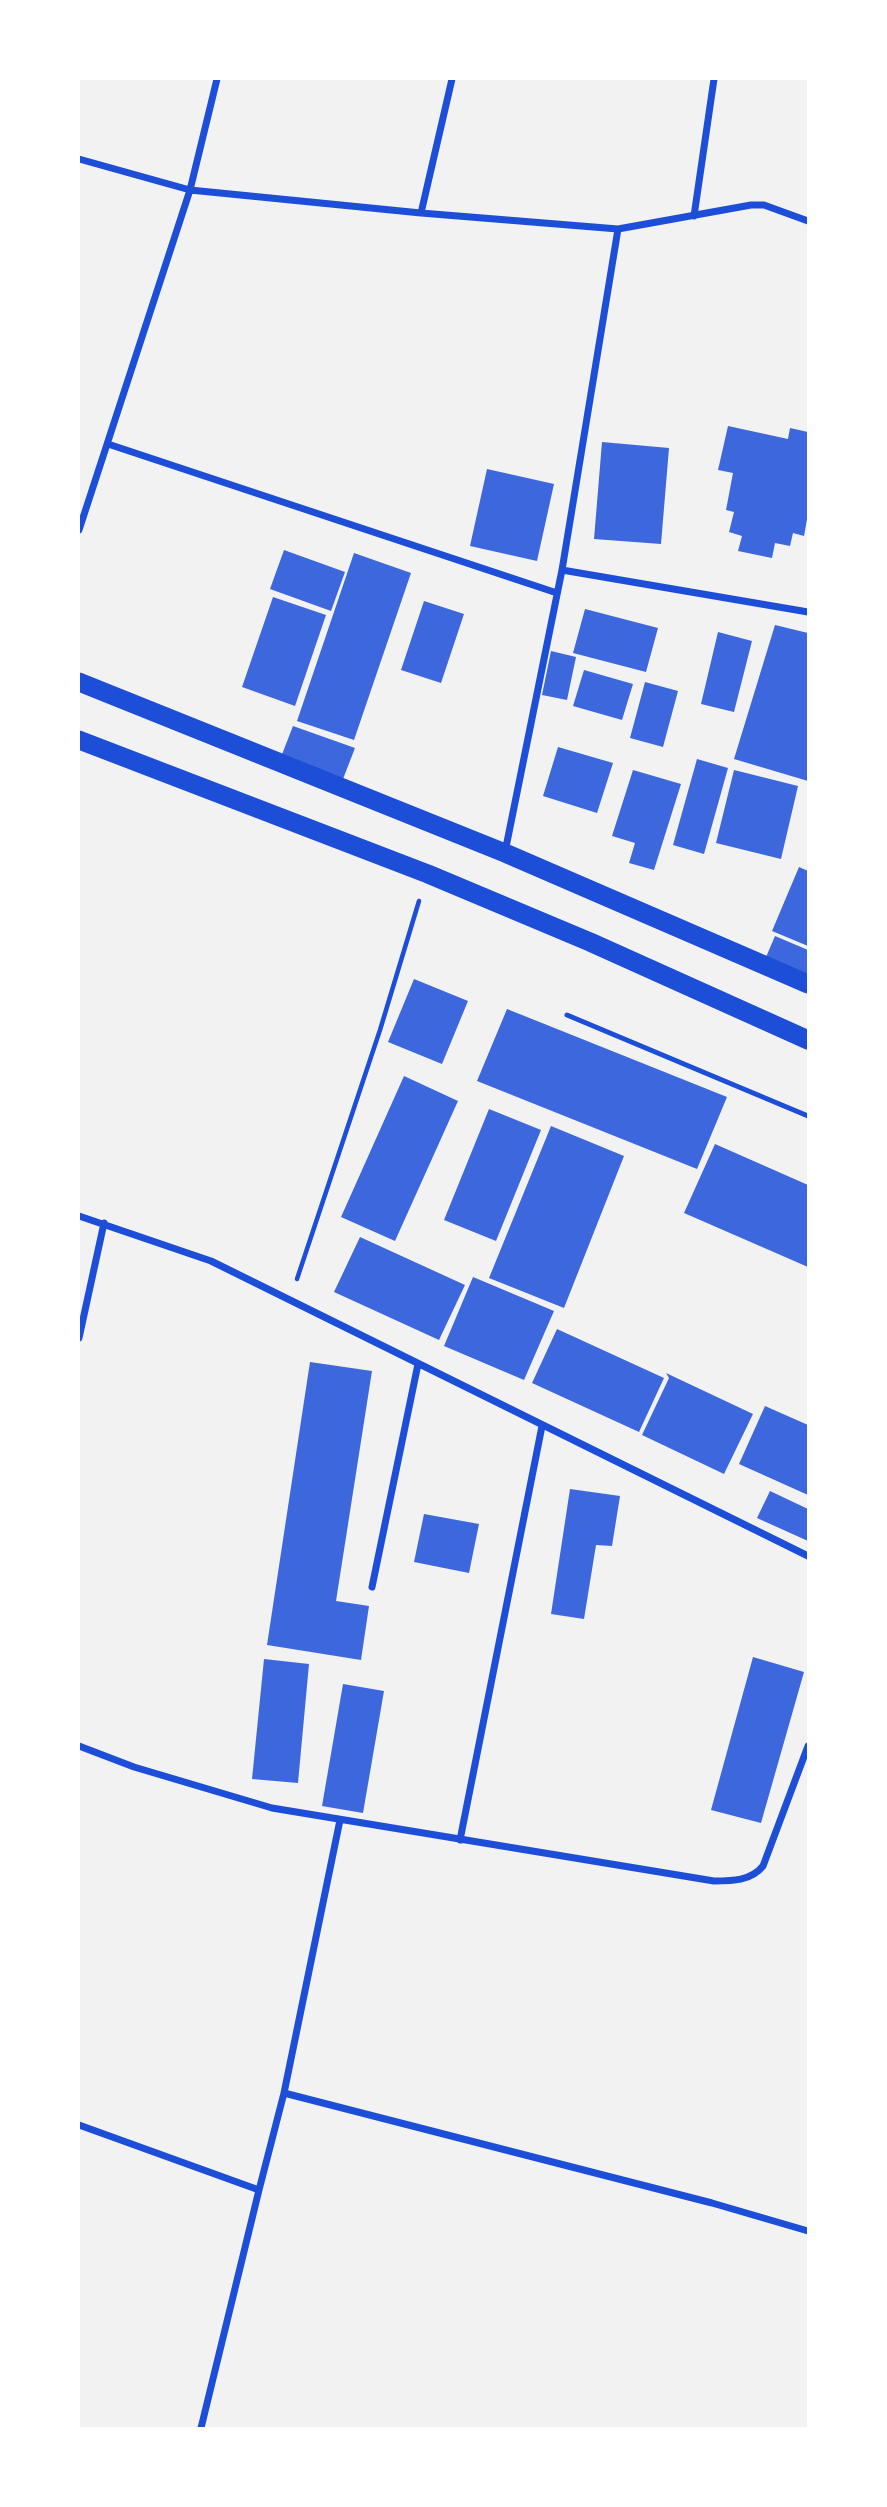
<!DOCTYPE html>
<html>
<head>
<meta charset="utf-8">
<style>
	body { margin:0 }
	#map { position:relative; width:887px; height:2507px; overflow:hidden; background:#f2f2f2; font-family:Rubik,sans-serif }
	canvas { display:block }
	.frame { position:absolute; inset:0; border:80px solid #fff; pointer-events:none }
</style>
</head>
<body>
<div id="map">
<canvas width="887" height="2507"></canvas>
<div class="frame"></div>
</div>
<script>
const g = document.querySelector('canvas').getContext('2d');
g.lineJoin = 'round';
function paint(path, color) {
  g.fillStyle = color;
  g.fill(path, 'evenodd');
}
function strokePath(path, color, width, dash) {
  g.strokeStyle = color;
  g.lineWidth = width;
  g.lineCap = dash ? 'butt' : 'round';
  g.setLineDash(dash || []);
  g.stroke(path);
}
paint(new Path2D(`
	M728 426 788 439 790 428 808 432V514L804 536 793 533 790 546 775 543 772 558 738 551 742 536 729 532 734 512 726 510 733 473 718 470Z
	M602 442 669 448 661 544 594 539Z
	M487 469 554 484 537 561 470 546Z
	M284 550 345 572 331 611 270 589Z
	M354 553 411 573 354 740 297 721Z
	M273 597 326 615 295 706 242 687Z
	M424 601 464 614 441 683 401 670Z
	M585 609 658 628 646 672 573 653Z
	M775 625 808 633V781L734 759Z
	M718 632 752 641 734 712 701 704Z
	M551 651 576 657 567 700 542 695Z
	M584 670 633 684 622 720 573 706Z
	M645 682 678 691 663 747 630 738Z
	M293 726 355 748 343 779 281 757Z
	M558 747 613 763 597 813 543 796Z
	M697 759 728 768 704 854 673 845Z
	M633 770 681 784 654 870 629 863 635 843 612 836Z
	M734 770 798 786 781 859 716 843Z
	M799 867 808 871V946L772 931Z
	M775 936 808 950V975L766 957Z
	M414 979 468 1001 442 1064 388 1042Z
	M507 1009 727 1097 697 1169 477 1081Z
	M404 1076 458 1101 395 1241 341 1217Z
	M489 1109 541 1130 496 1241 444 1220Z
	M551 1126 624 1156 564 1308 489 1278Z
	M715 1144 808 1185V1267L684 1213Z
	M360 1237 465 1285 439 1340 334 1292Z
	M473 1277 554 1311 524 1380 444 1346Z
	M557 1329 664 1378 639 1432 532 1383Z
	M310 1362 372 1371 336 1601 369 1606 361 1660 267 1645Z
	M666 1373 753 1414 724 1474 642 1435 669 1378Z
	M765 1406 808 1425V1495L739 1464Z
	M570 1489 620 1496 612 1546 596 1545 584 1619 551 1614Z
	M770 1491 808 1509V1541L757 1518Z
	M424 1514 479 1524 469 1573 414 1562Z
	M753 1657 804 1672 761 1823 711 1810Z
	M264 1659 309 1664 298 1783 252 1779Z
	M343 1684 384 1691 363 1813 322 1806Z`), '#3d67dc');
strokePath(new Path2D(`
	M297 1279 380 1030 419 901`), '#1d4ed8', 4.5);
strokePath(new Path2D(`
	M567 1015 808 1116`), '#1d4ed8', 5);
strokePath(new Path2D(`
	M79 159 190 190 421 213 618 229 751 205H764L808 221
	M421 213 452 79
	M694 216 714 79
	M108 444 557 593
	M79 530 190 190 217 79
	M562 570 808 612
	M505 852 562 570 618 229
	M79 1216 211 1261 808 1556
	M79 1338 104 1223
	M372 1587 418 1364
	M79 1746 134 1767 272 1808 714 1881C732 1881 751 1881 763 1866L808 1746
	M460 1840 542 1426
	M284 2093 340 1820
	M79 2125 259 2190 284 2093 712 2203 808 2231
	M201 2428 259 2190`), '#1d4ed8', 7);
strokePath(new Path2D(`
	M79 682 505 853 808 984
	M79 740 428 874 590 942 808 1040`), '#1d4ed8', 19);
</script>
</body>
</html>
